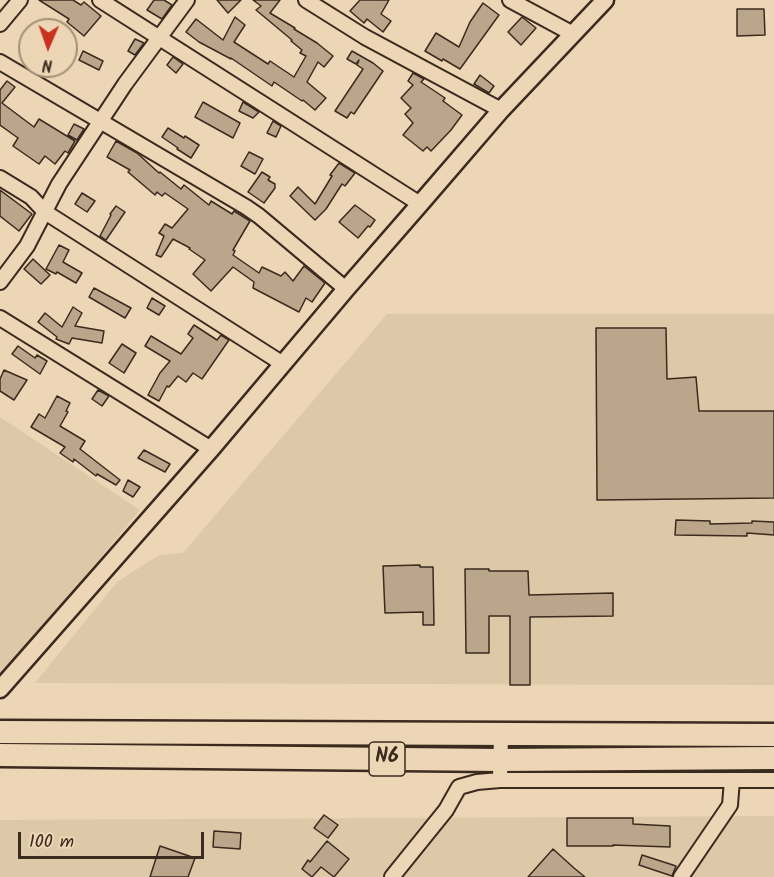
<!DOCTYPE html>
<html>
<head>
<meta charset="utf-8">
<style>
	body { margin:0 }
	#map { position:relative; width:774px; height:877px; overflow:hidden; background:#ecd6b5; font-family:Kalam,sans-serif }
	canvas { display:block }
	.north { position:absolute; left:18px; top:18px; width:60px; height:60px; box-sizing:border-box; background:#ecd6b5; border:2px solid #a59179; border-radius:50%; rotate:182deg; font-size:16px; font-weight:700; line-height:24px; text-align:center; color:#3b2a1e }
	.north::after { content:''; display:block; margin:auto; width:21px; height:27px; background:#c8321e; clip-path:polygon(50% 0,100% 100%,50% 72%,0 100%) }
	.scale { position:absolute; left:18px; top:832px; width:186px; height:27px; box-sizing:border-box; border:3px solid #3b2a1e; border-top:0; padding-left:8px; font-size:18px; line-height:21px; white-space:nowrap; color:#3b2a1e; -webkit-text-stroke:4px #ecd6b5; paint-order:stroke }
</style>
</head>
<body>
<div id="map">
<canvas width="774" height="877"></canvas>
<div class="north">N</div>
<div class="scale">100 m</div>
</div>
<script>
const g = document.querySelector('canvas').getContext('2d');
g.lineJoin = 'round';
function paint(path, color) {
  g.fillStyle = color;
  g.fill(path, 'evenodd');
}
function strokePath(path, color, width, dash) {
  g.strokeStyle = color;
  g.lineWidth = width;
  g.lineCap = dash ? 'butt' : 'round';
  g.setLineDash(dash || []);
  g.stroke(path);
}
function drawText(font, color, halo, rows, align = 'center') {
  g.font = font + ' Kalam,sans-serif';
  g.lineWidth = 5;
  g.setLineDash([]);
  g.textBaseline = 'middle';
  g.strokeStyle = halo;
  g.fillStyle = color;
  for (const [text, x, y, turn = 0] of rows) {
    g.save();
    g.translate(x, y);
    g.rotate((+turn || 0) * Math.PI / 180);
    g.textAlign = isNaN(turn) ? turn : align;
    if (halo) g.strokeText(text, 0, 0);
    g.fillText(text, 0, 0);
    g.restore();
  }
}
paint(new Path2D(`
	M387 314H774V685L35 683 117 582 159 555 183 553Z
	M0 417 140 510 0 678Z
	M774 816V877H0V820Z`), '#ddc8a8');
const building = new Path2D(`
	M39 0H73L81 5 84 2 101 16 84 36 67 22 69 19Z
	M154 0H164L172 5 162 19 147 10Z
	M217 0H241L228 13Z
	M253 0H280L270 13 295 28 294 29 317 43 333 56 324 67 318 62 307 82 326 98 315 110 303 100 302 101 274 82 272 86 231 58V59L199 42 186 32 196 19 223 40 235 17 245 25 234 42 268 64 270 61 294 77 306 56 300 53 302 50 291 41 292 40 256 10 261 6Z
	M360 0H389L381 14 391 21 383 32 367 19 364 23 350 11Z
	M483 3 499 15 460 69 443 59 442 61 425 51 436 33 459 47 470 22Z
	M737 9H764L765 35 737 36Z
	M522 17 536 28 521 45 508 32Z
	M135 39 144 43 135 55 128 51Z
	M83 51 103 61 99 70 79 60Z
	M352 51 373 63 383 71 354 114 351 112 347 118 335 111 363 69 357 65 359 60 356 64 347 59Z
	M173 57 183 64 176 73 167 65Z
	M413 73 424 79 421 82 445 98 443 101 462 115 451 130 431 151 427 147 423 151 403 135 413 123 405 114 411 108 401 98 413 85 408 81Z
	M480 75 494 86 489 93 474 84Z
	M7 81 15 87 2 103 34 127 39 119 75 141 68 153 65 151 55 164 45 156 39 164 13 146 18 138 0 125V90Z
	M203 102 240 123 233 138 195 117Z
	M243 102 259 112 253 118 239 111Z
	M273 121 281 126 276 137 267 133Z
	M74 124 84 129 77 140 68 135Z
	M168 128 184 138 185 136 199 145 191 158 177 149 178 148 162 137Z
	M116 141 137 153 159 173 160 172 181 189 184 185 209 205 211 201 232 214 234 211 250 221 233 250 235 251 233 255 259 273 262 267 281 276 285 272 293 281 304 266 325 283 312 302 306 298 299 312 253 288 254 282 233 267 211 291 193 274 205 260 189 249 190 248 173 239 161 257 156 255 164 236 159 233 165 224 172 228 188 209 165 193 162 196 157 192 155 195 128 172 130 170 107 157Z
	M249 152 263 159 255 174 241 166Z
	M339 163 355 173 345 186 342 184 326 209 315 220 290 196 298 187 315 204 332 176 330 175Z
	M262 172 270 177 268 180 275 184V188L264 203 248 192Z
	M0 190 32 214 19 231 0 216Z
	M82 193 95 201 87 212 75 204Z
	M355 205 375 220 370 227 368 226 358 238 339 222Z
	M116 206 125 212 106 240 100 236 111 215 110 214Z
	M59 245 69 250 63 262 82 273 76 283 57 272 56 274 46 269Z
	M33 259 50 275 41 284 24 269Z
	M94 288 131 308 125 318 89 297Z
	M152 298 165 306 159 315 147 308Z
	M73 307 82 313 75 326 104 331 102 343 72 338 69 344 56 339 57 337 38 322 45 313 62 327Z
	M194 325 217 340 221 335 229 340 202 379 193 373 186 382 178 376 169 387 167 386 159 401 148 395 160 373 170 361 145 346 151 336 181 354 193 338 188 334Z
	M596 328H666L667 379 696 377 699 411H774V498L597 500Z
	M122 344 136 353 124 373 109 363Z
	M18 346 35 358 37 355 47 361 40 374 12 354Z
	M4 370 27 380 14 400 0 391V379Z
	M98 390 109 396 102 406 92 399Z
	M57 396 70 403 66 411 68 412 60 426 85 441 80 449 120 480 116 485 97 474 96 476 74 459 73 462 60 453 65 447 31 427 39 414 45 418Z
	M144 450 170 464 165 472 138 458Z
	M128 480 140 487 133 497 123 491Z
	M676 520 710 521V524L752 523V521L774 522V535L747 533V536L675 535Z
	M420 565V567H433L434 625H423V612L385 613 383 566Z
	M465 569H489V571H528L529 595 613 593V616L530 617V685H510V616H489V653H466Z
	M324 815 338 825 328 838 314 828Z
	M567 818H633V824L670 826V847L613 845V846H567Z
	M214 831 241 833 240 849 213 847Z
	M327 841 349 859 334 877 321 867 312 877 302 869 308 860 310 862Z
	M160 846 195 858 188 877H150Z
	M553 849 574 868 585 877H528Z
	M642 855 676 866 672 876 639 865Z`);
paint(building, '#bba68b');
strokePath(building, '#3b2a1e', 1.5);
const minor = new Path2D(`
	M100 0 420 204
	M306 0 365 37 501 110
	M510 0 573 34
	M0 24 20 0
	M0 62 246 207 259 216 346 289
	M0 178 31 197 45 212 283 364
	M0 282 27 246 59 184 125 84 187 0
	M0 318 211 449
	M501 734 500 780H774
	M392 877 446 810 459 787 477 782 500 780
	M681 877 730 805 732 780`);
const tertiary = new Path2D(`
	M0 689 211 449 346 289 420 204 501 110 605 0`);
const trunk = new Path2D(`
	M0 732 774 735
	M0 755 500 760 774 758`);
strokePath(minor, '#3b2a1e', 18);
strokePath(tertiary, '#3b2a1e', 21);
strokePath(trunk, '#3b2a1e', 27);
strokePath(minor, '#ecd6b5', 14);
strokePath(tertiary, '#ecd6b5', 16);
strokePath(trunk, '#ecd6b5', 22);
for (const [x, y, w] of [
	[387,759,36]
]) {
  const box = new Path2D();
  box.roundRect(x - w / 2, y - 17, w, 34, 4.5);
  g.fillStyle = '#ecd6b5';
  g.fill(box);
  strokePath(box, '#3b2a1e', 1.5);
}
drawText('bold 20px', '#3b2a1e', null, [
	["N6",387,759]
]);
</script>
</body>
</html>
